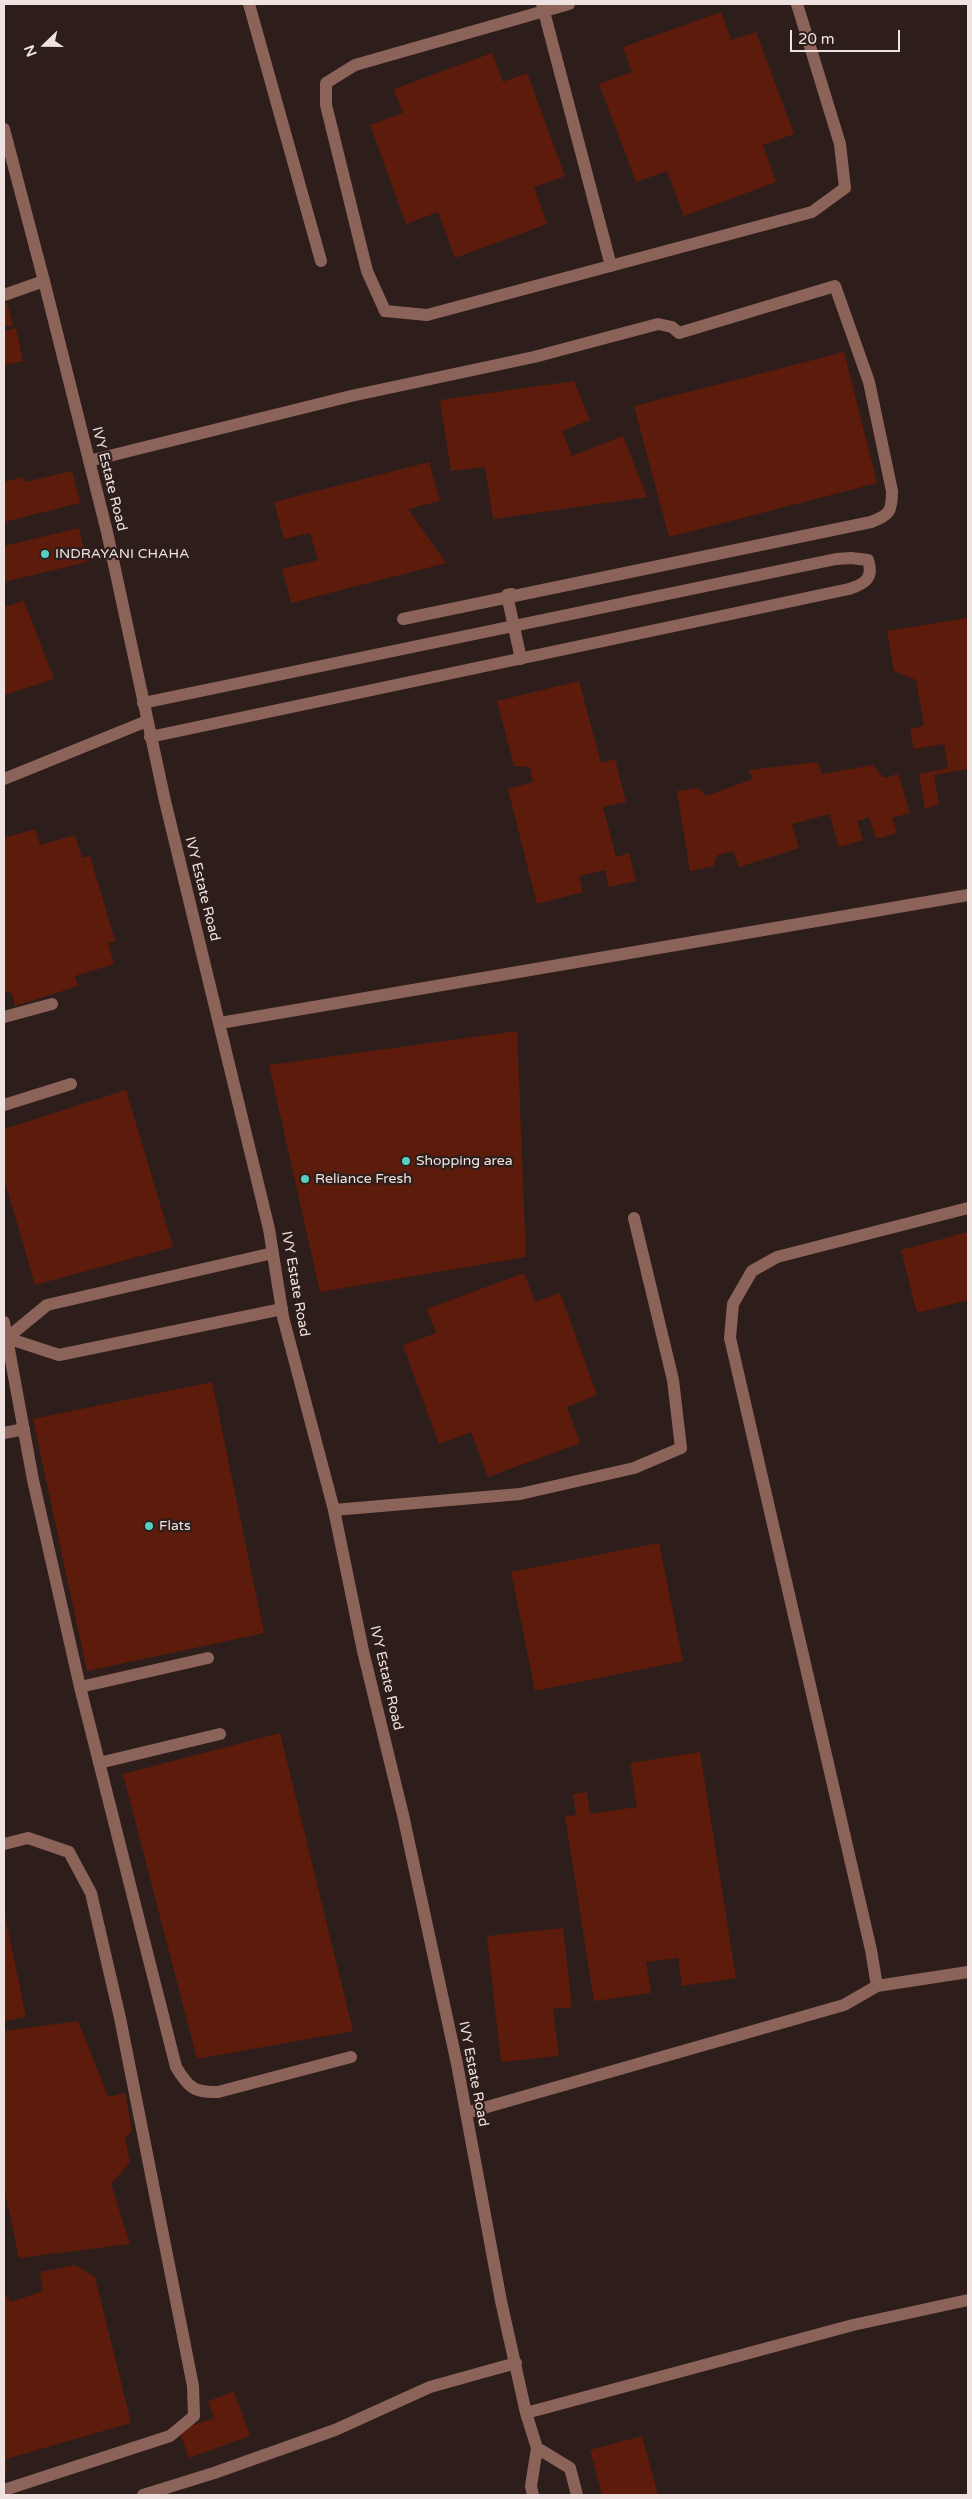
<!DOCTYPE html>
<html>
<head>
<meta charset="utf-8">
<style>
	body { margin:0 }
	#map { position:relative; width:972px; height:2499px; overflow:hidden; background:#2e1e1b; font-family:"Varela Round",sans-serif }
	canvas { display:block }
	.frame { position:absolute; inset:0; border:5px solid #eee3e0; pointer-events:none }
	.north { position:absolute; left:20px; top:20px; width:50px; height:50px; -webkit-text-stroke:4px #2e1e1b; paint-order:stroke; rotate:248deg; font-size:14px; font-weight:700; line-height:20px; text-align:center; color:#eee3e0 }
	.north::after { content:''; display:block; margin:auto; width:18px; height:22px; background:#eee3e0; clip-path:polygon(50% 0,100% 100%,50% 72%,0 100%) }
	.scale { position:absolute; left:790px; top:30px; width:110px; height:22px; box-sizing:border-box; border:2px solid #eee3e0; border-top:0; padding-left:6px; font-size:15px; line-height:18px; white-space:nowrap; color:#eee3e0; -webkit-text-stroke:4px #2e1e1b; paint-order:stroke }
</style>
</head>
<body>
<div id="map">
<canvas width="972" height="2499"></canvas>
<div class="frame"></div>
<div class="north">N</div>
<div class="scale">20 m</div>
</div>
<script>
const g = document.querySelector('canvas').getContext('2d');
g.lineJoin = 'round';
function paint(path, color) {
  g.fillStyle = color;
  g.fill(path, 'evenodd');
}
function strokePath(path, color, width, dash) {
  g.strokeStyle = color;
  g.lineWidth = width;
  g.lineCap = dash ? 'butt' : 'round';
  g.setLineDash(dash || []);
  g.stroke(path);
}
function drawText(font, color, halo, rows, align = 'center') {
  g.font = font + ' "Varela Round",sans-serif';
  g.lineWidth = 4.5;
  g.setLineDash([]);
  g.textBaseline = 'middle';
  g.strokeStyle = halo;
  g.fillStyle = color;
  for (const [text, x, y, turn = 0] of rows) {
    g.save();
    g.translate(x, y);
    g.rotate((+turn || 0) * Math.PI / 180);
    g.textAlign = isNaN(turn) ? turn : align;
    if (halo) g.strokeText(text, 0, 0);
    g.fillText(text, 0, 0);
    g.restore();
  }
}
paint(new Path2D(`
	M721 12 731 40 756 32 794 134 763 145 776 182 684 216 667 171 636 182 599 84 632 72 623 47Z
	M492 53 503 82 527 73 565 176 534 187 547 224 455 258 438 212 406 224 370 125 403 113 394 89Z
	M7 303 13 325 4 327V304Z
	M16 328 23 361 4 365V331Z
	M844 352 877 483 669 537 634 406Z
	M574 381 590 420 562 431 572 456 623 436 647 497 493 519 485 467 451 471 440 400Z
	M429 462 440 501 408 509 446 563 291 603 282 569 318 560 310 533 284 539 274 502Z
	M72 471 80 503 4 522V482L23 477 25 482Z
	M79 528 87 562 4 582V546Z
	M24 601 54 679 4 695V607Z
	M968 618V769L934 775 939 804 925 809 919 774 948 768 944 744 914 749 910 729 924 726 916 680 894 671 887 631Z
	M579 681 601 763 615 759 626 802 603 807 616 857 629 853 636 881 609 887 605 870 579 876 583 892 537 904 508 789 533 782 530 767 514 766 497 701Z
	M817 762 822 774 873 765 884 778 898 774 910 813 892 818 897 833 876 839 869 817 857 821 863 840 839 847 829 814 792 824 799 848 739 867 733 851 717 855 714 866 690 871 677 791 699 788 706 796 753 779 749 770Z
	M35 829 40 845 75 835 82 858 90 856 115 941 108 943 114 964 75 976 78 986 15 1006 11 991 4 993V838Z
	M517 1031 526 1257 320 1292 269 1065Z
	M126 1090 173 1247 35 1285 4 1178V1129Z
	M968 1232V1300L917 1313 901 1250Z
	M524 1273 535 1302 560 1293 597 1395 567 1407 580 1443 488 1477 471 1432 439 1444 403 1345 436 1333 427 1309Z
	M212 1382 264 1633 87 1671 33 1419Z
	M659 1543 683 1661 535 1691 511 1572Z
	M280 1733 353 2031 197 2059 123 1774Z
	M700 1752 736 1978 682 1986 678 1958 646 1962 651 1993 594 2001 565 1816 576 1815 573 1794 587 1792 590 1814 637 1807 630 1763Z
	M4 1911 26 2017 4 2021Z
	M563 1928 572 2007 553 2009 559 2056 501 2062 487 1936Z
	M78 2021 108 2097 125 2093 132 2131 125 2138 130 2162 111 2184 130 2244 19 2258 4 2187V2031Z
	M75 2265 95 2277 131 2423 6 2459 7 2473 4 2475V2294L11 2302 43 2291 40 2272Z
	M234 2392 250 2436 189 2458 179 2430 214 2418 208 2401Z
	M642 2436 658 2495H602L590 2450Z`), '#5d1b0b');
strokePath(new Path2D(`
	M249 4 321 261
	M542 4 611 266
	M569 4 355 65 326 83V105L367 271 385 311 427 315 812 212 845 188 840 144 797 4
	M4 129 44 281 107 532 165 801 269 1229 283 1317 334 1510 363 1651 403 1815 457 2064 501 2301 526 2413 537 2448 531 2486 533 2495
	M4 295 44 281
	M89 461 351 396 534 357 658 324 672 327 679 333 835 286 869 382 892 491C892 511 890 515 871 522L403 619
	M512 594 507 595 521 659
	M143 703 836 559 851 558 868 560C874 578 865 584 849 589L150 737
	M4 779 147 721
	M4 1017 52 1004
	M220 1023 968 895
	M4 1105 71 1084
	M273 1253 47 1305 7 1338 59 1355 282 1309
	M4 1322 33 1480 80 1687 176 2067C188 2087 194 2093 218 2092L351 2057
	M4 1433 24 1429
	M334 1510 520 1494 634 1468 681 1448 673 1380 634 1218
	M80 1687 208 1658
	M99 1763 220 1734
	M4 1844 28 1838 69 1852 91 1893 120 2018 193 2386 194 2416 170 2436 4 2490
	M877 1986 968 1972
	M466 2113 844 2005 877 1986 871 1950 730 1338 733 1304 752 1271 777 1257 968 1208
	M526 2413 853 2325 968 2300
	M537 2448 570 2468 577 2495
	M143 2495 214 2473 335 2430 430 2387 516 2363`), '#8c6359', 12);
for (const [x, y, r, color] of [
	[45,554,5,"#58cec0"],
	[406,1161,5,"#58cec0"],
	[305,1179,5,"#58cec0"],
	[149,1526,5,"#58cec0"]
]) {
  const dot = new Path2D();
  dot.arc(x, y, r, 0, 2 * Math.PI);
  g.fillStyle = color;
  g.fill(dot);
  strokePath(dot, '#2e1e1b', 2);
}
drawText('14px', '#eee3e0', '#2e1e1b', [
	["IVY Estate Road",109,479,76],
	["IVY Estate Road",202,889,76],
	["IVY Estate Road",295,1284,80],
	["IVY Estate Road",386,1678,77],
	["IVY Estate Road",473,2074,79]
]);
drawText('14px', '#eee3e0', '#2e1e1b', [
	["INDRAYANI CHAHA",55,554],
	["Shopping area",416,1161],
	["Reliance Fresh",315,1179],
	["Flats",159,1526]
], 'left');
</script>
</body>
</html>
